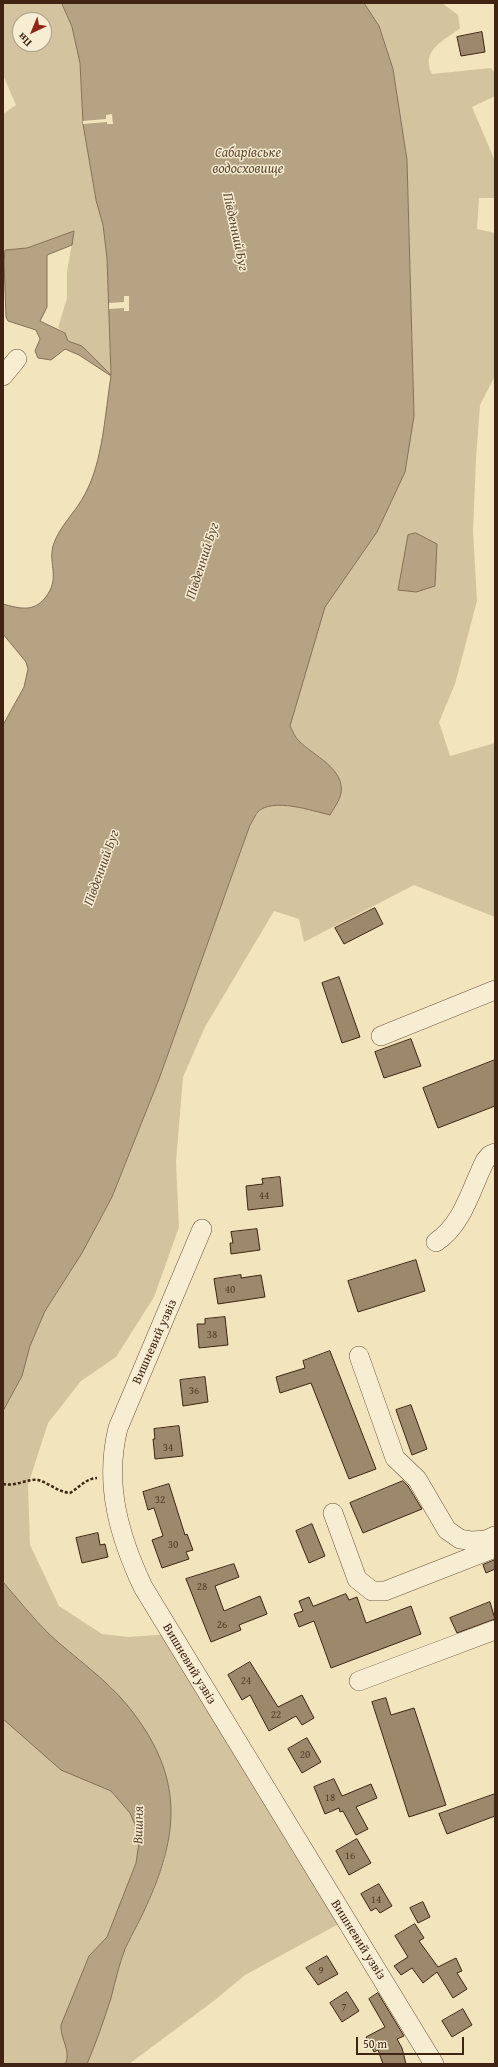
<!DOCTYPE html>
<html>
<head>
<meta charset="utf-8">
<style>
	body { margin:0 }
	#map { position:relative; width:498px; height:2067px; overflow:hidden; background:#f2e4bc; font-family:"Gentium Book Plus",serif }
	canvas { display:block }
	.frame { position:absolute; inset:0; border:4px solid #3f2414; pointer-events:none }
	.north { position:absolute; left:12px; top:12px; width:40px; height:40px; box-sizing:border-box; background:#f7edd3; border:1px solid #ad9d87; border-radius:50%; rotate:224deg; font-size:11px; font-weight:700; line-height:16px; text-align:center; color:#3f2414 }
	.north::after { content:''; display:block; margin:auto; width:14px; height:18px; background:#8f2418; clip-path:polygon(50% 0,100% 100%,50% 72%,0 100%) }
	.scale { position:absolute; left:356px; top:2037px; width:108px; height:18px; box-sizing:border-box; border:2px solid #3f2414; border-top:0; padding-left:5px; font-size:12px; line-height:14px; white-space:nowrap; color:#3f2414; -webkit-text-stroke:3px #f7edd3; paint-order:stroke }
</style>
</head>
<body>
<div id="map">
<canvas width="498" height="2067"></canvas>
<div class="frame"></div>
<div class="north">Пн</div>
<div class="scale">50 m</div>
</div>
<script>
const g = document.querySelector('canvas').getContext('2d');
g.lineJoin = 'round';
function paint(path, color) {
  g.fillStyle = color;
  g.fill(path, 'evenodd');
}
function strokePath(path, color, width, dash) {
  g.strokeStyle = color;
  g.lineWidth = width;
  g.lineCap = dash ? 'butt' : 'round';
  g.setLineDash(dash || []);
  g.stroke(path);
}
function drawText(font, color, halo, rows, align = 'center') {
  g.font = font + ' "Gentium Book Plus",serif';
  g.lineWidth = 3;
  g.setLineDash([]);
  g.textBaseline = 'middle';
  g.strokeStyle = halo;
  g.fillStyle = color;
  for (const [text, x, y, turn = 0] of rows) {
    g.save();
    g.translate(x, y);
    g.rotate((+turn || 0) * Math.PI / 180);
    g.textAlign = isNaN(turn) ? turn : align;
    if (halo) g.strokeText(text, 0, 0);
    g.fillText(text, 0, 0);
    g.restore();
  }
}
paint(new Path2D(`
	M3 3H62L72 27 80 63 83 124 96 200 103 225 107 258 111 376 82 346 68 341 65 333 58 328 67 298V272L74 231 27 248 5 250 3 243V114L16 105 3 75ZM20 20H44V44H20Z
	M364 3H442L458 15 460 28C444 41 420 50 432 74L491 68 495 73V96L472 107 495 161V198H479L477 229 495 233V376L480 405 476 459 473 531 477 601 455 684 439 722 450 756 495 743V917L414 885 304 942 299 919 274 911 205 1027 183 1077 176 1162 179 1227 154 1297 116 1357 81 1381 48 1423 28 1485 30 1545 59 1606 102 1634 128 1637 171 1634 346 1920 245 1975 215 2000 129 2064H3V1691L111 1791 130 1813 136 1824 140 1836 136 1863 107 1937 89 1956 116 1977 125 1950 149 1901 164 1862 169 1839 142 1725 112 1688 49 1634 3 1582V1411L22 1376 30 1346 45 1311 82 1253 112 1197 159 1079 250 825C261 806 269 801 291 807L320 757 299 742 290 726 325 607 377 532 414 416 407 160 393 69 379 26Z`), '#d4c39f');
const water = new Path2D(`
	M62 3H364L379 26 393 69 407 160 414 416 405 472 377 532 325 607 290 726C293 731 295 738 300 742 313 755 345 769 341 793 340 800 334 808 330 815 313 811 272 797 258 812 255 815 253 821 250 825L159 1079 112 1197 82 1253 45 1311 30 1346 22 1376 3 1411V725L24 687 28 669 26 662 3 634V604C18 608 33 613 45 598 61 578 48 565 53 546 59 526 76 512 85 494 103 461 105 413 111 376L79 355 65 349 51 360 38 358 35 351 40 339 36 330 8 321 6 317 4 261 5 250 27 248 74 231 72 245 47 255V307L40 321 65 333 68 341 82 346 111 375 107 258 103 225 96 200 83 124 80 63 72 27Z
	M416 533 437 544 435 586 416 592 398 590 408 535Z
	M3 1582C18 1599 33 1618 49 1634 75 1658 105 1678 128 1706 180 1771 182 1825 149 1900 142 1917 133 1932 125 1949 119 1965 115 1982 111 1998 104 2020 96 2043 87 2064H65C72 2052 60 2039 61 2025L89 1956 107 1937 136 1863 140 1836 130 1813 111 1791 61 1770 3 1719Z`);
paint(water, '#b5a383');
strokePath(water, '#867057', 1);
paint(new Path2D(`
	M112 114 113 124H107V122L83 124V121L106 119V115Z
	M124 296H129V311H124V308L109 309V303L124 302Z`), '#f2e4bc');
const building = new Path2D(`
	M482 32 485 52 461 56 457 37Z
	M375 908 383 924 344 944 335 928Z
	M339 977 360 1037 342 1043 322 983Z
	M411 1039 421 1066 384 1078 375 1052Z
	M495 1060V1106L438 1128 423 1088Z
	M280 1177 283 1206 248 1210 246 1186 263 1184 262 1179Z
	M257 1229 260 1250 231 1254 230 1243H233L231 1232Z
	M416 1260 425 1291 358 1312 348 1281Z
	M241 1275V1278L261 1275 265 1297 218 1304 214 1279Z
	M225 1317 228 1345 199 1348 197 1324H205V1319Z
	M330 1351 376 1469 349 1479 311 1383 280 1393 276 1377 305 1368 303 1361Z
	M205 1377 208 1402 183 1406 180 1380Z
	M411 1405 427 1449 412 1455 396 1410Z
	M179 1426 183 1456 155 1459 153 1439H155L154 1429Z
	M403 1481 408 1486 422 1509 363 1533 350 1503Z
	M169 1484 185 1535 187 1534 193 1550 186 1552 189 1559 162 1568 152 1540 163 1536 154 1508 148 1510 143 1492Z
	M312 1524 325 1556 309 1563 296 1531Z
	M98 1533 100 1545 105 1544 108 1557 82 1563 76 1538Z
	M495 1560V1569L486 1573 483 1565Z
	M234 1564 239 1577 215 1586 224 1611 260 1596 267 1614 239 1625 241 1630 211 1642 186 1579Z
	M346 1594 349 1600 357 1597 366 1623 411 1606 421 1634 331 1668 314 1621 299 1627 294 1614 303 1611 299 1601 309 1597 313 1606Z
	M490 1602 495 1619 457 1633 450 1618Z
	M250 1662 278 1707 302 1695 314 1718 302 1725 296 1716 269 1731 250 1695 242 1700 228 1675Z
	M386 1698 391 1715 414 1708 446 1805 409 1817 372 1702Z
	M307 1738 321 1762 302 1773 288 1749Z
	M334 1779 342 1796 371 1784 377 1798 356 1807 368 1829 356 1835 343 1811 340 1812 339 1808 325 1814 314 1787Z
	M495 1794V1816L447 1834 439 1814Z
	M357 1839 371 1863 349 1875 336 1851Z
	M379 1884 392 1906 380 1913 376 1908 371 1911 361 1894Z
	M423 1902 430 1917 418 1923 410 1908Z
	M415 1924 424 1938 419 1941 438 1967 456 1958 462 1971 457 1973 467 1989 453 1998 437 1972 423 1983 412 1968 401 1975 394 1966 408 1957 395 1936Z
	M327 1956 338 1974 318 1985 306 1968Z
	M347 1992 359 2011 342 2022 330 2003Z
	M378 1993 404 2036 397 2039 402 2048 406 2064H383L378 2050 374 2052 366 2037 385 2027 369 1999Z
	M463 2009 472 2025 452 2037 442 2021Z`);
paint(building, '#9c886b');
strokePath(building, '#3f2414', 1);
const minor = new Path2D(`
	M3 376 17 359
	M381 1036 495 990
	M202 1229 118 1428C104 1484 119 1536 143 1587L434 2064
	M436 1242C464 1223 471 1188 485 1161L490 1155 495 1153
	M359 1356 395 1458 417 1479 447 1530 460 1539 472 1541 486 1540 495 1536
	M333 1513 357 1579 372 1591H385L495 1548
	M359 1681 495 1630`);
strokePath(minor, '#6c543e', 20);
strokePath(new Path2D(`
	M3 1484C15 1487 29 1478 38 1480 49 1483 58 1492 70 1493 80 1487 85 1479 97 1478`), '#3f2414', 2.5, [3, 2]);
strokePath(minor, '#f7edd3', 19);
drawText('11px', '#563d2a', null, [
	["44",264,1196],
	["40",230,1290],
	["38",212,1335],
	["36",194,1391],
	["34",168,1448],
	["32",160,1500],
	["30",173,1545],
	["28",202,1587],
	["26",222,1625],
	["24",246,1681],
	["22",276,1715],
	["20",305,1755],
	["18",330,1798],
	["16",350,1856],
	["14",376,1900],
	["9",321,1971],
	["7",344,2007]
]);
drawText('13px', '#3f2414', '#f7edd3', [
	["Вишневий узвіз",155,1342,-66],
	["Вишневий узвіз",189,1664,59],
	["Вишневий узвіз",358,1940,58]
]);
drawText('italic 14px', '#624a35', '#f7edd3', [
	["Сабарівське",248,153],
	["водосховище",248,169],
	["Південний Буг",235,232,78],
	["Південний Буг",203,561,-72],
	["Південний Буг",102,868,-70],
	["Вишня",139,1825,-89]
]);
</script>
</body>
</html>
